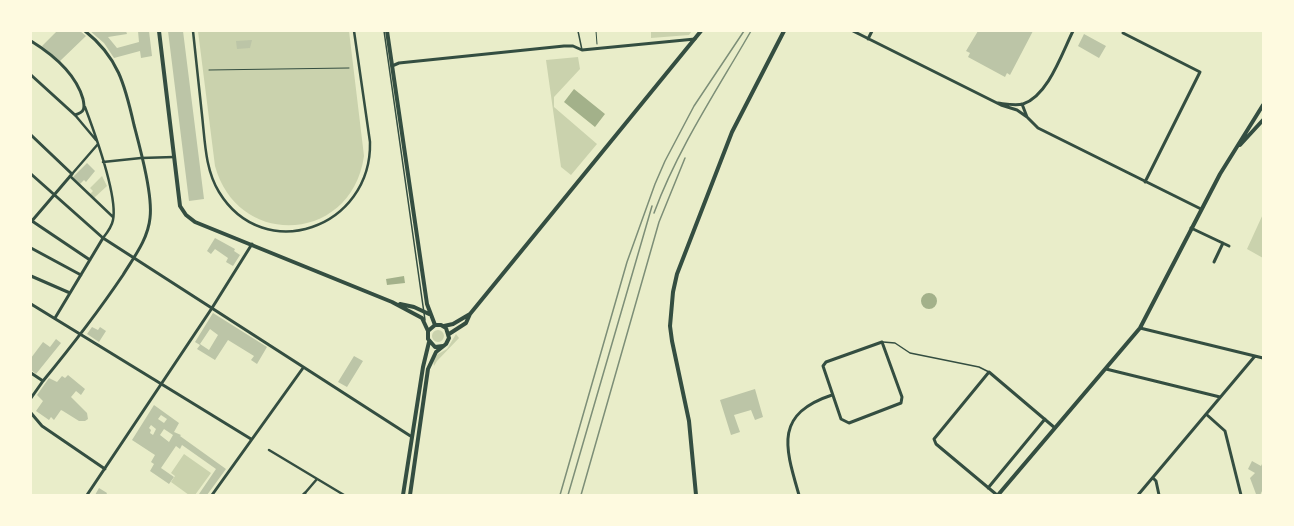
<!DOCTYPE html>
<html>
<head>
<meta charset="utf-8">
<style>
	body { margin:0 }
	#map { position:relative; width:1294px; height:526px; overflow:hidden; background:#e9edc9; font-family:Karla,sans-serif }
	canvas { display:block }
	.frame { position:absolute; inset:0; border:32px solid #fefae0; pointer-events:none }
</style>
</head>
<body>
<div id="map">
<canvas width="1294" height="526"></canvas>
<div class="frame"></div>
</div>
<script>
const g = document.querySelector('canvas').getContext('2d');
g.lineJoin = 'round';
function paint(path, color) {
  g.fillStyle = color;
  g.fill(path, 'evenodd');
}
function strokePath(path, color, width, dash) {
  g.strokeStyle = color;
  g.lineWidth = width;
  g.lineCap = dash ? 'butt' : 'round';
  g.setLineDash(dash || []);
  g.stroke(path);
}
paint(new Path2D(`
	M198 31H349L364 156C352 243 238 250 215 166Z
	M651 31H692L689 35 651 38Z
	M578 57 580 69 554 97V107L597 144 571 175 561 167 546 60Z
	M102 176 107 186 94 198 90 194 93 191 90 188Z
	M1263 214V258L1247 249Z
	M432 336a6 6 0 1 1 12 0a6 6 0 1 1-12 0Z
	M456 334 459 338 437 361 434 366 433 360 438 354 447 349Z
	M184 454 211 473 195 495H189L171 482 175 476 171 473Z`), '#cad2ad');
paint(new Path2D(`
	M574 89 605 114 595 127 564 102Z
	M404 276 405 283 387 285 386 279Z
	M921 301a8 8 0 1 1 16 0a8 8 0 1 1-16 0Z`), '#a3b18a');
paint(new Path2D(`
	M57 31H80L86 36 60 61 42 46Z
	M90 31H126L127 34 108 37 117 48 139 42 138 31H149L152 56 141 58 140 51 114 58 104 43Z
	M168 31H183L204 199 189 201Z
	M978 31H1033L1010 75 1007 73 1005 77 968 57 970 53 966 51Z
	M1084 34 1106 46 1099 58 1078 46Z
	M252 40 250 48 237 49 236 41Z
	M87 163 95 171 86 182 84 180 80 184 73 177Z
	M215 238 235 249 234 251 240 255 233 266 226 262 228 258 215 249 211 254 207 251Z
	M213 313 267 347 257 364 251 360 254 356 228 340 215 360 197 349 200 345 195 342ZM210 329 218 335 209 350 200 344Z
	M92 327 98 330 100 327 106 331 99 342 87 334Z
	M56 339 61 343 36 374 31 370V358L43 342 50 347Z
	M354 356 363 361 347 387 338 382Z
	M68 375 85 389 81 395 76 391 71 397 87 413 88 419 85 421H79L63 411 61 410 54 420 51 417 49 420 36 411 43 401 37 395 49 378 57 382 62 376 65 378Z
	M755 389 763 417 755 420 751 410 734 415 740 432 731 435 720 400Z
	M154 405 179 423 174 432 181 435 180 436 226 469 207 495 199 494 216 469 182 445 180 449 176 446 161 468 174 477 169 484 150 471 154 464 151 462 155 455 132 440ZM161 415 167 419 164 423 158 419ZM151 425 156 429 153 435 150 433 151 430 149 428ZM164 429 173 435 169 442 160 435Z
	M1252 461 1261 466 1263 462V489L1260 495 1256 494 1250 478 1255 473 1248 469Z
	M99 488 107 493 106 495H95Z`), '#bcc5a7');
strokePath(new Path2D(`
	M596 31 597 44
	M209 70 349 68`), '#344e41', 1);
strokePath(new Path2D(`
	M384 31 425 320
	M578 31 582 50
	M883 342 895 343 910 353 979 367 989 372`), '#344e41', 1.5);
strokePath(new Path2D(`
	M193 31C196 59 199 87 202 115 205 141 205 169 219 192 264 266 372 228 370 142L354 31
	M85 107C94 131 118 196 113 220 112 226 107 233 103 238
	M75 115 96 140
	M103 162 141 158 174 157
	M72 174 98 144
	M70 176 113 217
	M269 450 344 495
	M305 493 317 479`), '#344e41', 2.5);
strokePath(new Path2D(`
	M853 31 1001 105 1017 110 1027 117
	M1123 33 1200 72 1145 182
	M868 39 872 31
	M31 41C52 54 76 74 83 99 85 108 85 112 75 115L31 75
	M392 66 399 63 564 46H573L582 50 695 39
	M998 103C1006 104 1015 106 1023 104 1048 96 1062 53 1073 31
	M1022 104 1027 117 1038 128 1201 209
	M31 135 72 174 31 222
	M31 174 103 238 412 437
	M32 221 90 260
	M1191 228 1229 246
	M31 248 81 275
	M1214 262 1223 243
	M31 276 70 293
	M31 304 251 439
	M55 318 103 238
	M1140 328 1263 358
	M882 342 902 397 901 403 849 423 841 419 823 366 826 362Z
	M1106 369 1220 397
	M31 373 43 381 31 398
	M43 381C71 347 98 312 123 275 134 257 148 239 150 218 153 195 140 148 134 125 125 85 118 57 85 31
	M31 413 42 426 105 469
	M1206 414 1225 431 1241 495
	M1153 478 1156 481 1159 495
	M988 488 1045 419
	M87 495 212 308 252 244
	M212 495 303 368
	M303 495 305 493
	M799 495C785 447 774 414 832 395
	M997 495 936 444 934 439 989 372 1055 428
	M1138 495 1255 356`), '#344e41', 3);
strokePath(new Path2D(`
	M159 31 180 206 186 215 195 222 392 302 422 318 428 331
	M387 31 427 304 435 325
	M1240 145 1263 120
	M400 304 414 307 429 314
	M444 326 453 324 470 314
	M449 334 466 323 470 314 701 31
	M403 495 423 367 429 342
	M410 495 428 369 436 352 446 344 449 338 446 328 441 325H435L428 331V339L435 347 443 346
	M696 495 689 421 672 341 670 326 673 292 677 274 732 132 784 31
	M998 495 1140 328 1220 174 1263 105`), '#344e41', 4);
strokePath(new Path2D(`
	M654 213C678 148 717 90 751 31
	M560 495 627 262 655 184 665 161 694 106 744 31
	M568 495 652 206
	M581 495 659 222 685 158`), '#7c8e77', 1.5);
</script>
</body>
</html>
